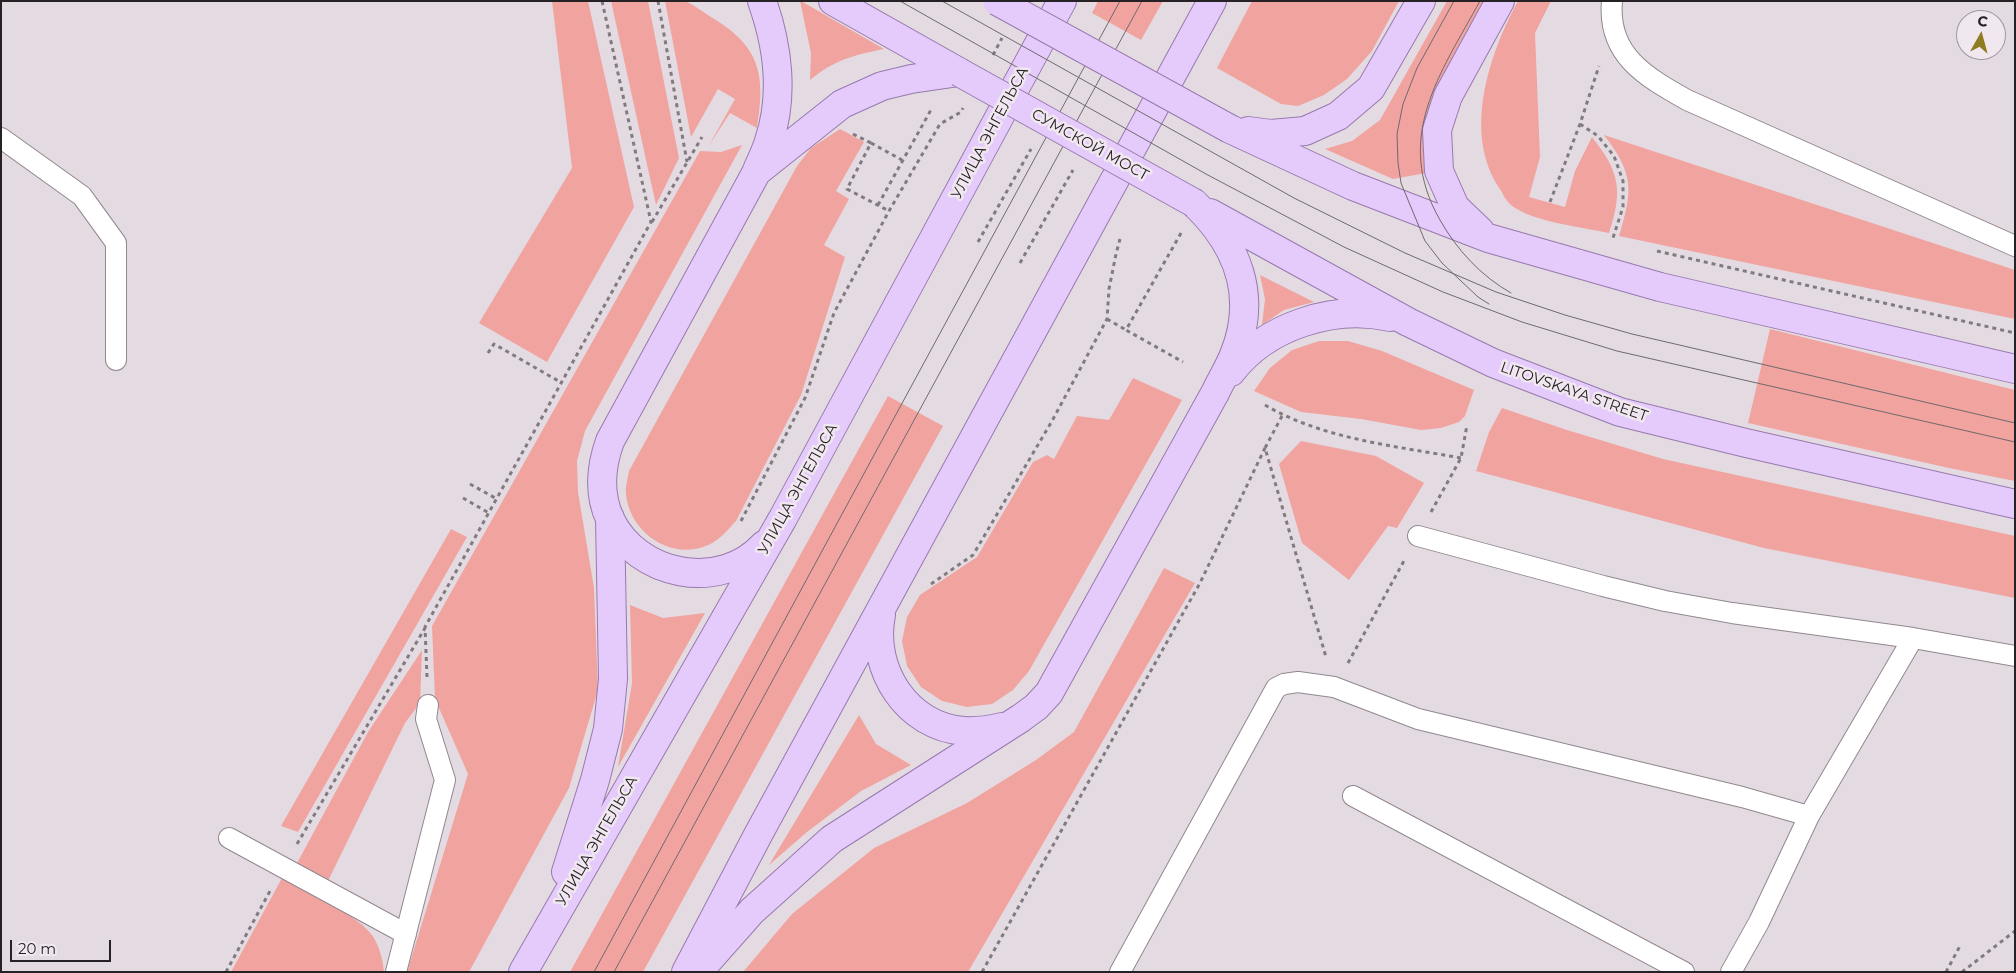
<!DOCTYPE html>
<html>
<head>
<meta charset="utf-8">
<style>
	body { margin:0 }
	#map { position:relative; width:2016px; height:973px; overflow:hidden; background:#e4dbe2; font-family:Montserrat,sans-serif }
	canvas { display:block }
	.frame { position:absolute; inset:0; border:2px solid #252124; pointer-events:none }
	.north { position:absolute; left:1956px; top:10px; width:50px; height:50px; box-sizing:border-box; background:#f1e8ef; border:1px solid #9f989e; border-radius:50%; rotate:7deg; font-size:14px; font-weight:700; line-height:20px; text-align:center; color:#252124 }
	.north::after { content:''; display:block; margin:auto; width:18px; height:22px; background:#8f7c22; clip-path:polygon(50% 0,100% 100%,50% 72%,0 100%) }
	.scale { position:absolute; left:10px; top:940px; width:101px; height:22px; box-sizing:border-box; border:2px solid #252124; border-top:0; padding-left:6px; font-size:15px; line-height:18px; white-space:nowrap; color:#252124; -webkit-text-stroke:4px #f1e8ef; paint-order:stroke }
</style>
</head>
<body>
<div id="map">
<canvas width="2016" height="973"></canvas>
<div class="frame"></div>
<div class="north">С</div>
<div class="scale">20 m</div>
</div>
<script>
const g = document.querySelector('canvas').getContext('2d');
g.lineJoin = 'round';
function paint(path, color) {
  g.fillStyle = color;
  g.fill(path, 'evenodd');
}
function strokePath(path, color, width, dash) {
  g.strokeStyle = color;
  g.lineWidth = width;
  g.lineCap = dash ? 'butt' : 'round';
  g.setLineDash(dash || []);
  g.stroke(path);
}
function drawText(font, color, halo, rows, align = 'center') {
  g.font = font + ' Montserrat,sans-serif';
  g.lineWidth = 5;
  g.setLineDash([]);
  g.textBaseline = 'middle';
  g.strokeStyle = halo;
  g.fillStyle = color;
  for (const [text, x, y, turn = 0] of rows) {
    g.save();
    g.translate(x, y);
    g.rotate((+turn || 0) * Math.PI / 180);
    g.textAlign = isNaN(turn) ? turn : align;
    if (halo) g.strokeText(text, 0, 0);
    g.fillText(text, 0, 0);
    g.restore();
  }
}
paint(new Path2D(`
	M552 1H588L634 207 547 362 479 323 572 168Z
	M611 1H648L679 158 656 205Z
	M665 1C671 1 679 0 684 1 693 4 703 12 711 17 760 46 766 74 757 128L730 113 708 147 735 99 718 89 691 137Z
	M800 1H801L884 49C854 55 834 60 810 80L811 53Z
	M1098 1H1163L1141 40 1092 13Z
	M1252 1H1399L1372 51 1347 79 1324 95 1298 106 1281 104 1217 68Z
	M1447 1H1484C1454 57 1416 107 1426 173L1393 179 1325 149 1352 141 1380 120Z
	M1518 1H1551L1535 33 1540 157 1529 197 1565 207 1575 171 1592 137C1620 172 1623 191 1609 233 1582 227 1532 222 1511 205 1506 201 1503 194 1500 189 1462 134 1489 54 1518 1Z
	M840 129 864 142 836 191 849 199 824 245 845 257 801 395 736 521C726 532 718 542 703 547 667 559 629 530 626 494 625 487 628 478 629 471L797 166 811 148Z
	M1604 135 2015 270V319L1619 236C1633 190 1634 174 1604 135Z
	M742 145 585 431 577 461 578 492 594 588 598 690 569 788 469 972H407L468 774 435 699 432 626 700 151 721 152Z
	M1260 275 1314 302 1284 310 1262 325 1265 299Z
	M1770 329 2015 390V481L1949 468 1748 423Z
	M1319 341H1348L1382 351 1474 390 1465 416 1459 422 1441 428 1421 430 1361 419 1301 412 1254 391 1270 368 1292 350Z
	M1133 378 1182 400 1029 671 1013 690 992 704 967 707 942 701 921 687 907 666 902 641 907 617 920 595 977 557 1033 462 1047 455 1054 459 1077 416 1109 420Z
	M888 396 943 426 643 972H570Z
	M1502 408 1567 430 1663 459 2015 536V598L1764 548 1476 471 1489 432Z
	M1301 441 1376 456 1424 483 1397 528 1388 526 1349 580 1302 543 1279 464Z
	M451 529 467 537 298 832 281 826Z
	M1164 568 1195 583 968 972H743L792 914 874 848 967 803 1036 760 1074 732Z
	M630 605 663 618 705 613 618 767 632 683Z
	M422 650 420 703 405 723 327 883 296 865 368 732Z
	M859 715 876 744 911 765 861 791 807 832 769 865Z
	M282 878C307 892 360 915 374 938 380 949 383 960 384 972H231Z`), '#f1a39f');
const lane = new Path2D(`
	M1612 1C1607 55 1646 77 1687 100L2015 246
	M1 138 82 196 116 243V360
	M1418 536 1603 586 1665 601 1732 613 1913 638
	M1353 796 1684 972
	M229 838 406 934
	M396 972 445 780 426 719 428 705
	M1120 972 1276 688 1284 684 1298 682 1334 687 1418 719 1742 797 1809 816 1913 638 2015 656
	M1731 972 1759 922 1809 816`);
const primary = new Path2D(`
	M762 1C778 46 784 96 769 141 766 152 760 162 756 173L610 441C601 466 598 493 610 519 637 576 720 593 764 545
	M833 1 959 72
	M1230 129 1353 186 1488 238 1660 287 2015 369
	M1248 131 1271 134 1305 131 1338 116 1371 88 1421 1
	M759 170 842 104 882 86 911 79 959 72
	M1210 213 1408 322 1493 363 1620 412 1746 443 2015 504
	M1480 231 1455 207 1439 171 1437 130 1448 96 1500 1
	M1231 372C1266 326 1334 304 1390 317
	M881 615C870 669 907 727 964 731 977 732 989 730 1002 727
	M566 872 595 780 608 729 613 679 610 518
	M523 972 783 518 1062 1
	M686 972 759 833 1212 1
	M698 972 752 911 832 839 1021 718 1036 707 1049 693 1215 393C1221 380 1229 368 1234 355 1258 296 1238 245 1194 203`);
strokePath(lane, '#91888f', 22);
strokePath(primary, '#9779ae', 30);
strokePath(new Path2D(`
	M658 1 687 162
	M993 55 1002 38
	M1580 124 1598 136 1614 156 1623 181V207L1612 241
	M853 134 871 143 847 189 889 211
	M871 143 902 160
	M1550 202 1580 124 1599 66
	M878 205 932 108
	M652 222 702 137
	M1181 233 1126 330 1183 362
	M978 242 1031 149
	M1657 251 2015 333
	M1020 263 1073 170
	M1107 319 1126 330
	M488 353 494 344 562 383
	M1265 405C1323 439 1395 446 1461 458
	M1282 416 1265 448 1326 657
	M470 484 497 499
	M463 498 489 513
	M1431 512 1461 458 1467 425
	M741 521 805 398 834 313 889 211 940 124 961 112 963 108
	M931 584 973 555 1052 421 1107 319 1109 289 1116 254 1120 239
	M1348 663 1405 559
	M427 677 425 627 651 222 602 1
	M297 844 425 628
	M226 972 270 891
	M982 972 1200 583 1265 448
	M1946 972 1960 946
	M1962 972 2015 931`), '#817b80', 3, [4, 4]);
strokePath(lane, '#fff', 20);
strokePath(primary, '#e5cbfb', 28);
strokePath(new Path2D(`
	M900 1 1206 174 1344 247 1443 292 1522 322 1617 351 2015 442
	M942 1 1294 198 1405 253 1496 292 1565 315 1632 334 2015 423
	M1454 1 1417 68 1403 104 1397 134 1398 163 1401 183 1425 241 1442 263 1478 297 1489 304
	M1480 1C1440 74 1393 138 1440 220 1457 250 1481 276 1511 293
	M594 972 1120 1
	M614 972 1142 1`), '#6f696d', 1);
const primaryBridge = new Path2D(`
	M997 1 1230 129
	M959 72 1194 203`);
strokePath(primaryBridge, '#9779ae', 30, []);
strokePath(primaryBridge, '#e5cbfb', 28);
drawText('15px', '#252124', '#f1e8ef', [
	["УЛИЦА ЭНГЕЛЬСА",990,133,-62],
	["СУМСКОЙ МОСТ",1090,145,29],
	["LITOVSKAYA STREET",1574,392,19],
	["УЛИЦА ЭНГЕЛЬСА",798,489,-61],
	["УЛИЦА ЭНГЕЛЬСА",597,841,-60]
]);
</script>
</body>
</html>
